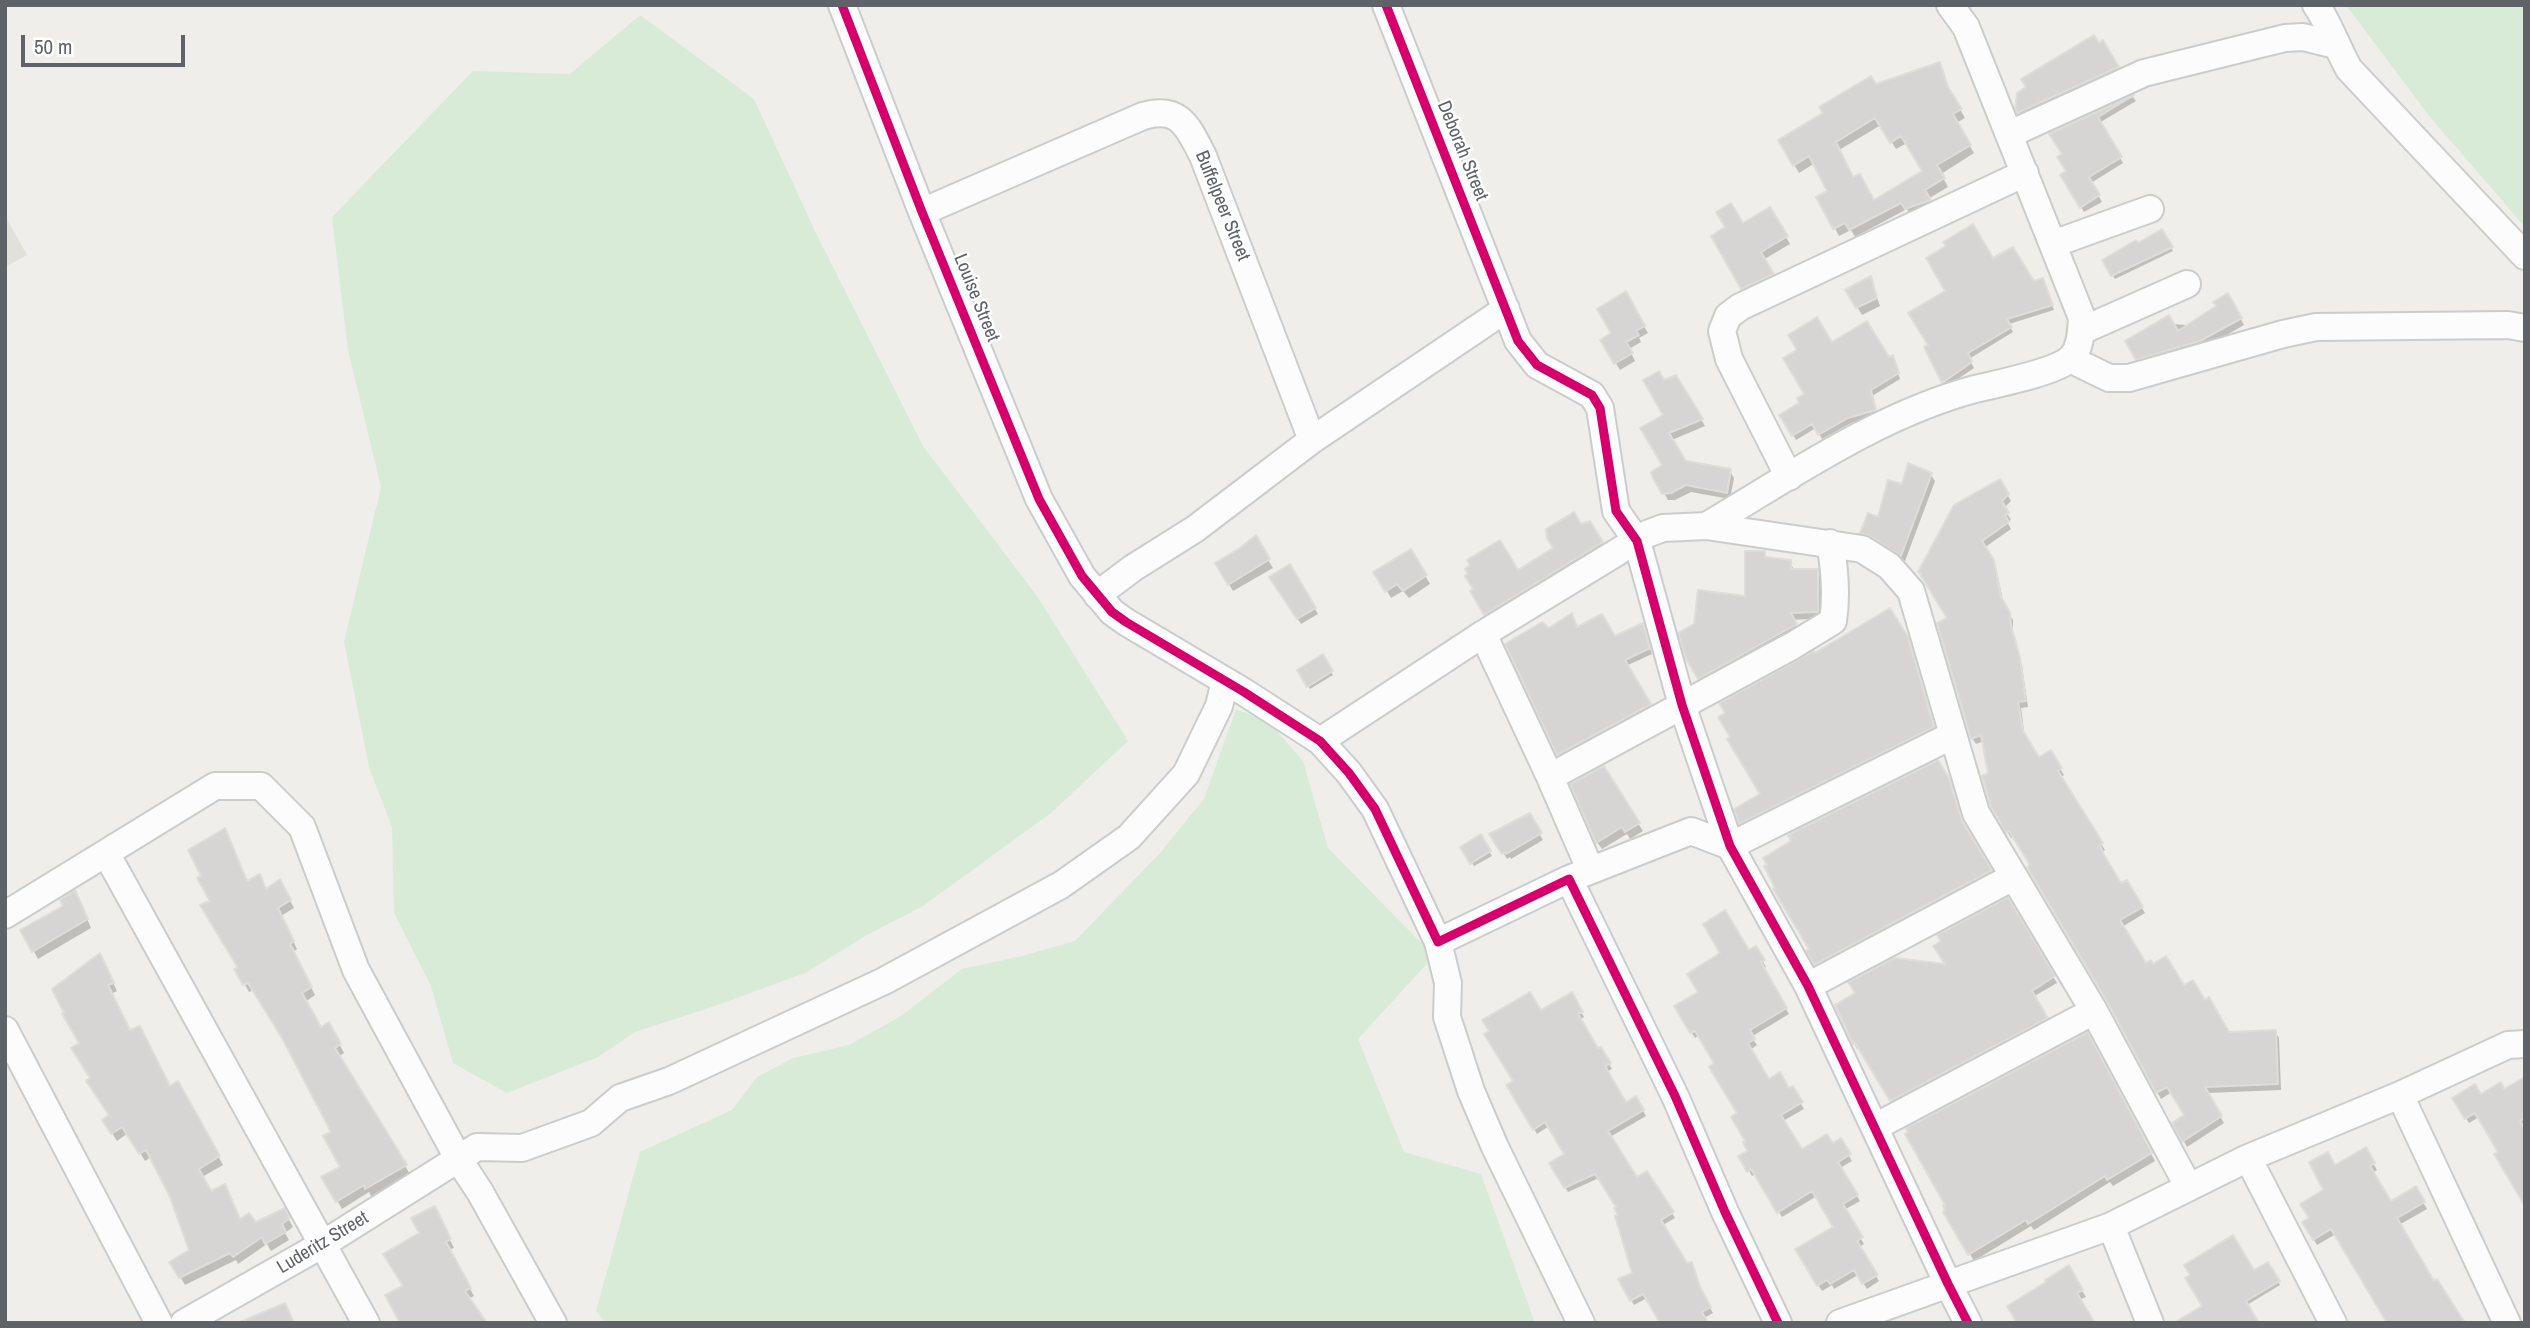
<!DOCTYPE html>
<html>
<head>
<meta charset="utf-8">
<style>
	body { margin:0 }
	#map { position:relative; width:2530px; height:1328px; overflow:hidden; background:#efeeea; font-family:"Archivo Narrow",sans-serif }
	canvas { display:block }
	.frame { position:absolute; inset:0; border:7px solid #5f6368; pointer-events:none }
	.scale { position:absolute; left:21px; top:35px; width:164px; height:32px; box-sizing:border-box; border:4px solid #5f6368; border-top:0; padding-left:9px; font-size:21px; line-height:24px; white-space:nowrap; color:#5f6368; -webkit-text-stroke:5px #fff; paint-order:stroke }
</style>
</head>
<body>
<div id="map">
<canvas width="2530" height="1328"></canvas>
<div class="frame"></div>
<div class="scale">50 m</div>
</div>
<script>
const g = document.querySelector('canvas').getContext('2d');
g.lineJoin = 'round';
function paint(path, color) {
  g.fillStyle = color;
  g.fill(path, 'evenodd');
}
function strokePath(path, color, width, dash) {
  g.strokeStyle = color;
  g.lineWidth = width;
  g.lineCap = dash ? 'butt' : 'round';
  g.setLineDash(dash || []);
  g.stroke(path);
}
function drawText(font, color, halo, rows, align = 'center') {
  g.font = font + ' "Archivo Narrow",sans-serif';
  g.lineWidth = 5;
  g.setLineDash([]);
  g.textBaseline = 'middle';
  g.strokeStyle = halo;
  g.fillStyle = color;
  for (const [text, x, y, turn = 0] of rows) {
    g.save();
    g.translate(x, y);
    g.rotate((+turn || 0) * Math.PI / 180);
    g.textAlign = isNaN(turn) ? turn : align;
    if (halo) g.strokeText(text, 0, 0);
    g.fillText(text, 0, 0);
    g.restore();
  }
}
paint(new Path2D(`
	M5 216 27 255 5 267Z`), '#e2e0da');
paint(new Path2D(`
	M2346 5H2525V227L2430 117Z
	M640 15 754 99 815 231 923 446 1037 596 1128 741 1051 813 923 906 867 935 805 973 712 1007 635 1032 598 1057 507 1093 453 1063 431 986 394 913 392 827 369 767 344 642 381 487 348 350 332 217 473 71 570 74Z
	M1236 709 1269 722 1303 761 1328 848 1434 956 1358 1039 1404 1152 1481 1174 1535 1323H606L596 1311 640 1152 732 1110 757 1077 793 1058 849 1045 901 1016 962 969 1022 956 1075 941 1160 853 1204 799Z`), '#d8ebd6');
paint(new Path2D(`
	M2103 42 2121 74 2022 118 2017 108Z
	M1939 64 1952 96 1965 118 1956 123 1974 153 1941 174 1948 187 1928 199 1934 208 1911 216 1907 209 1855 237 1851 230 1839 236 1819 197 1829 192 1815 163 1799 173 1780 141 1875 86ZM1881 125 1896 149 1907 143 1924 171 1873 202 1853 179 1839 150Z
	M2133 97 2136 101 2099 123 2123 163 2091 183 2102 202 2084 212 2062 175 2068 172 2064 155 2051 134Z
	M1769 209 1790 244 1763 260 1776 281 1747 295 1713 236 1728 228 1743 225Z
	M2162 232 2173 251 2115 279 2104 261Z
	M1870 278 1880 306 1862 315 1848 291Z
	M2033 283 2045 285 2054 310 2009 324 2013 332 1969 359 1974 368 1946 387 1926 348Z
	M1625 294 1648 333 1639 338 1641 342 1629 349 1635 361 1620 370 1602 341 1613 334Z
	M2228 295 2244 325 2204 348 2142 366 2128 342 2172 324 2187 325 2218 307Z
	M1832 345 1888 360 1893 357 1900 379 1872 396 1877 416 1851 423 1822 439 1816 428 1796 440 1781 415 1801 403Z
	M1675 377 1705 426 1672 440 1685 463 1730 471 1734 478 1730 499 1691 492 1675 500H1668L1653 473 1665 466 1663 382Z
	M1931 475 1935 481 1905 561 1876 542 1866 539 1862 533 1879 520 1903 486Z
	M1999 481 2011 501 2004 508 2011 520 2007 522 2011 529 1984 548 1996 568 2004 605 2013 620V633L2022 666 2028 707 2021 708 2025 738 2039 760 2050 753 2064 775 2060 778 2105 850 2102 852 2120 886 2126 882 2145 913 2122 927 2145 965 2183 987 2228 1033 2275 1032 2279 1038 2281 1090 2207 1093 2224 1123 2187 1147 2174 1123 2187 1116 2172 1092 2161 1099 2014 836 2011 838 1992 806 1984 741 1976 744 1972 738 1949 618 1920 572Z
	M1589 523 1604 547 1488 618 1472 592 1517 572 1556 549Z
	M1255 538 1273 568 1233 591 1217 564Z
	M1411 551 1430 584 1409 598 1403 591 1391 598 1376 572Z
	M1764 552 1768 559 1790 562 1794 570 1817 571 1821 578V618L1793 620 1800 632 1703 685 1687 659 1747 598Z
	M1289 566 1318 614 1301 624 1271 577Z
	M1642 625 1652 654 1626 666 1653 710 1562 759 1507 645 1549 630 1577 629 1615 638Z
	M1910 644 1936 732 1743 827 1736 810 1762 794Z
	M1322 657 1333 675 1310 689 1299 671Z
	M1938 762 1952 785 1965 828 1993 876 1819 969 1809 951Z
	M1603 768 1643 831 1630 839 1627 834 1602 849 1597 842Z
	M1529 816 1543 840 1511 859 1510 857 1507 859 1492 834Z
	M225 830 248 883 267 891 284 889 294 908 281 916 297 949 293 952 315 995 305 1002 321 1030 329 1025 344 1053 338 1057 410 1174 371 1196 369 1192 342 1209 324 1178 343 1168 334 1132 312 1088 254 990 249 992 237 970 240 969 203 876Z
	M1480 836 1492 856 1474 866 1462 847Z
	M79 900 91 928 38 959 23 931Z
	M2007 900 2057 983 2033 997 2049 1024 1894 1106 1860 1047 1857 1049 1854 1043 1948 966Z
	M1756 949 1766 967 1763 969 1789 1014 1751 1037 1757 1045 1750 1050 1769 1081 1789 1090 1792 1088 1804 1109 1783 1121 1801 1151 1832 1146 1840 1141 1852 1161 1840 1168 1860 1201 1844 1210 1864 1244 1859 1247 1879 1281 1867 1289 1858 1275 1834 1289 1832 1285 1822 1291 1797 1250 1835 1227 1817 1196 1782 1217 1756 1174 1752 1176 1741 1156 1750 1151 1739 1114 1717 1064 1699 1035 1695 1038 1676 1007 1700 993Z
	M104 963 117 991 111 994 130 1032 170 1088 178 1083 223 1165 202 1177 210 1193 241 1221 255 1224 284 1211 293 1227 285 1233 289 1240 271 1251 267 1244 238 1264 236 1260 185 1285 172 1263 191 1251 172 1196 151 1157 145 1161 128 1133 117 1141 104 1120 111 1116 92 1079 82 1044Z
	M1571 995 1584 1017 1580 1020 1597 1050 1600 1049 1612 1069 1606 1072 1626 1104 1636 1098 1646 1116 1610 1137 1637 1180 1647 1174 1675 1218 1663 1225 1713 1313 1704 1318 1647 1298 1634 1305 1620 1280 1635 1274 1618 1208 1599 1178 1568 1192 1551 1163 1566 1154 1549 1126 1537 1134 1508 1086 1515 1082 1540 1013Z
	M2087 1035 2155 1161 2113 1186 2110 1182 2034 1230 2031 1226 1974 1261 1945 1212 1947 1205Z
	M2504 1091 2525 1108V1141L2479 1117 2469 1123 2454 1098 2480 1097Z
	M2365 1149 2377 1170 2372 1173 2390 1204 2415 1188 2427 1209 2399 1225 2336 1234 2317 1245 2304 1223 2308 1221 2326 1190 2335 1168Z
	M438 1216 454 1248 448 1250 474 1296 468 1299 405 1287 421 1233Z
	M2267 1264 2280 1285 2247 1305 2200 1323 2253 1272Z
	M2068 1268 2086 1297 2019 1323Z`), '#0003');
const building = new Path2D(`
	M2094 35 2099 43 2103 40 2119 67 2017 113 2015 108 2017 93 2026 87 2021 79Z
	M1940 62 1948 87 1962 109 1953 114 1971 145 1937 165 1945 178 1925 190 1931 200 1905 209 1901 203 1849 230 1845 223 1833 229 1816 197 1827 191 1809 156 1793 166 1778 140 1823 113 1819 107 1871 76 1876 84ZM1875 118 1890 143 1901 136 1922 171 1874 200 1860 174 1853 177 1836 142Z
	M2134 95 2098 117 2122 157 2089 177 2100 195 2080 208 2060 175 2066 171 2057 157 2062 154 2049 134Z
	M1731 203 1743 223 1770 207 1788 236 1761 252 1774 274 1741 289 1711 236 1725 227 1716 212Z
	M1973 224 1993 258 2013 247 2034 281 2043 278 2053 305 2007 319 2012 327 1968 353 1972 362 1942 383 1924 347 1928 345 1908 313 1945 291 1926 258 1946 246 1943 242Z
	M2162 229 2173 247 2111 276 2102 260 2136 240 2138 243Z
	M1871 276 1877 298 1856 308 1845 290Z
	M1626 291 1645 326 1636 331 1639 335 1626 342 1633 353 1614 364 1600 340 1611 333 1597 309Z
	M2228 293 2242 318 2200 341 2136 360 2125 341 2169 315 2178 331 2216 306 2213 302Z
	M1817 317 1832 342 1867 321 1889 357 1893 355 1899 373 1871 390 1876 410 1848 418 1818 435 1812 424 1792 436 1779 415 1799 403 1797 398 1804 394 1783 358 1797 350 1788 335Z
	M1659 371 1664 380 1676 375 1703 419 1669 433 1686 461 1731 469 1727 493 1686 485 1671 493 1662 494 1653 478 1651 472 1662 465 1640 428 1663 415 1643 380Z
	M1908 463 1932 473 1901 556 1870 536 1860 533 1868 513 1878 517 1888 480 1902 484Z
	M2000 479 2009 494 2002 501 2009 513 2005 515 2009 522 1982 541 1994 560 2001 597 2010 612 2011 625 2020 658 2026 701 2018 702 2023 731 2039 757 2051 750 2062 768 2058 771 2103 843 2100 845 2104 855 2121 883 2127 880 2143 907 2120 920 2146 963 2151 960 2153 964 2166 956 2184 985 2193 980 2205 1000 2209 997 2229 1032 2276 1030 2278 1084 2205 1087 2222 1116 2182 1142 2172 1123 2184 1115 2167 1087 2156 1093 2108 1003 2027 867 2030 865 2009 831 2006 833 1991 807 1982 776 1988 773 1981 735 1971 739 1937 623 1947 618 1920 574 1921 573 1918 572 1954 505Z
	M1574 512 1581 524 1590 521 1603 542 1484 615 1470 591 1473 589 1465 576 1468 574 1465 569 1470 565 1467 560 1500 540 1518 570 1553 548 1547 538 1546 529Z
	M1256 535 1270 559 1228 585 1215 563 1240 548Z
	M1411 549 1427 575 1403 591 1397 584 1385 592 1373 572Z
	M1745 551H1765V557L1791 560V569H1818V612L1791 613 1797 624 1698 679 1686 659 1678 633 1694 624 1698 590 1745 596Z
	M1290 564 1316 608 1297 619 1269 577Z
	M1890 608 1908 637 1934 727 1739 824 1734 809 1760 794 1727 739 1730 737 1718 717 1725 713 1719 703 1814 651 1815 653Z
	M1572 613 1577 627 1602 614 1615 636 1643 623 1650 648 1625 660 1651 704 1557 755 1505 644 1542 622 1549 628Z
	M1323 654 1333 671 1307 687 1297 670Z
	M1938 760 1949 778 1962 821 1992 870 1814 965 1806 951 1809 949 1773 889 1775 888 1764 866 1767 865 1763 858 1791 841 1788 835Z
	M1604 766 1640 823 1625 832 1622 827 1596 843 1570 784Z
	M1530 813 1542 833 1506 854 1505 852 1502 854 1489 834Z
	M225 828 247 881 260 874 266 889 280 879 291 900 278 908 294 941 290 944 312 987 302 993 321 1027 329 1022 341 1044 335 1048 407 1165 365 1189 364 1185 336 1202 321 1177 340 1167 323 1136 331 1132 282 1038 248 983 243 985 234 969 238 968 200 905 210 901 197 878 201 876 188 850Z
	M1481 834 1491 851 1470 864 1460 847Z
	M75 890 88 919 32 952 20 930 63 906 60 900Z
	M2008 897 2055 976 2032 991 2048 1018 1890 1101 1855 1043 1853 1044 1835 1005 1855 993 1848 982 1895 958 1945 964 1933 946 1941 941 1937 935Z
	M1725 910 1749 950 1756 946 1765 960 1761 962 1787 1008 1750 1030 1755 1039 1748 1043 1769 1079 1780 1072 1789 1088 1793 1086 1803 1102 1781 1115 1802 1149 1827 1134 1833 1143 1841 1138 1851 1154 1838 1162 1858 1195 1843 1204 1863 1237 1857 1241 1878 1275 1862 1284 1854 1270 1830 1284 1827 1280 1817 1286 1795 1249 1833 1227 1812 1191 1777 1213 1751 1169 1747 1172 1738 1156 1747 1151 1743 1142 1745 1141 1731 1117 1737 1113 1709 1067 1714 1063 1695 1031 1690 1033 1674 1006 1698 992 1687 974 1720 953 1703 924Z
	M100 953 114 983 108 985 130 1030 140 1026 170 1086 178 1081 220 1156 199 1169 211 1191 225 1184 240 1219 249 1213 256 1222 285 1208 290 1218 282 1224 286 1232 265 1244 262 1237 233 1257 230 1253 179 1278 169 1262 189 1250 170 1197 146 1150 139 1154 122 1127 111 1134 102 1120 109 1115 86 1081 90 1078 71 1048 79 1043 62 1014 64 1013 52 989Z
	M1530 992 1541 1010 1572 992 1583 1012 1578 1014 1598 1048 1601 1047 1611 1063 1605 1066 1626 1102 1636 1096 1644 1110 1608 1131 1637 1177 1647 1171 1674 1212 1661 1220 1687 1263 1692 1262 1700 1287 1711 1307 1702 1312 1708 1323H1660L1643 1294 1630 1301 1618 1279 1632 1273 1615 1216 1618 1215 1614 1208 1616 1207 1595 1174 1564 1188 1549 1163 1564 1154 1545 1122 1533 1130 1506 1085 1513 1081 1484 1034 1489 1031 1482 1020Z
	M2088 1032 2152 1153 2107 1180 2105 1176 2028 1224 2026 1220 1968 1255 1943 1212 1945 1210 1943 1206 1945 1205 1905 1134 1908 1132 1906 1128Z
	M2525 1077V1118L2520 1121 2525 1129V1206L2494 1154 2498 1152 2475 1113 2465 1119 2452 1098 2475 1084 2481 1094 2501 1082 2504 1089Z
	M2366 1147 2375 1163 2370 1166 2391 1201 2416 1186 2425 1202 2397 1218 2434 1281 2437 1279 2465 1323H2387L2331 1229 2313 1240 2302 1222 2309 1218 2300 1204 2323 1190 2309 1162 2328 1152 2335 1165Z
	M435 1206 451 1239 446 1242 471 1288 465 1291 487 1323H400L385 1295 403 1286 383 1254 419 1233 411 1218Z
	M2233 1235 2254 1270 2268 1262 2280 1281 2246 1301 2259 1323H2174L2202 1306 2185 1278 2190 1275 2184 1265Z
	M2069 1265 2083 1290 2077 1293 2095 1323H2017L2007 1306 2046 1282 2045 1280Z
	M285 1303 294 1323H238Z`);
paint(building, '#d6d5d3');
strokePath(building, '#deddd9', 2);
const minor = new Path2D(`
	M842 5 922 212 1039 499 1082 576 1112 612 1126 622 1244 692 1320 741 1349 773 1375 809 1438 942 1569 879 1675 1096 1725 1212 1778 1323
	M1386 5 1518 341 1537 365 1592 395 1600 408 1616 511 1637 541 1682 705 1730 846 1808 986 1948 1284 1968 1323
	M2316 5C2330 25 2337 48 2349 69L2525 256
	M2010 134 2144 73 2285 38 2303 37 2335 45
	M922 212 1143 116C1180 105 1188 127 1203 156L1312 440
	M2053 244 2150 209
	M2081 331 2187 284
	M2070 359 2109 378H2129L2283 334 2316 327 2508 325 2525 328
	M1789 477 1729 359 1722 331 1728 316 1740 307 2025 173
	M1706 526C1791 476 1878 415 1975 389 1996 384 2057 372 2071 358 2081 348 2081 331 2082 318L1966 27 1950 5
	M1097 595 1133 568 1195 529 1312 440 1506 309
	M1483 634 1550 777 1590 869
	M1320 741 1483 634 1647 534 1663 528 1706 526 1862 549 1889 566 1911 591 1976 813 2094 1011 2188 1186
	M1550 777 1792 646 1833 621C1837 595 1835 570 1830 543
	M106 853 366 1323
	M1569 879 1691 831 1730 846 1953 735
	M5 915 215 786H261L302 827 356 970 459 1160 480 1192 553 1323
	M1438 942 1448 983 1447 1017 1471 1091 1495 1147 1581 1323
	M1808 986 2013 877
	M5 1030 159 1323
	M2400 1095 2507 1323
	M1875 1127 2094 1011
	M2248 1158 2333 1323
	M2111 1226 2150 1323
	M184 1323 323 1244 477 1147 522 1148 591 1123 620 1098 669 1081 884 981 1061 885 1129 837 1186 774 1219 706 1225 681
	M1840 1323 2111 1226 2248 1158 2400 1095 2508 1045 2525 1044`);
strokePath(minor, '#cbcccc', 30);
strokePath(minor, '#fdfcfc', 26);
strokePath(new Path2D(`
	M842 5 922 212 1039 499 1082 576 1112 612 1126 622 1244 692 1320 741 1349 773 1375 809 1438 942 1569 879 1675 1096 1725 1212 1778 1323
	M1386 5 1518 341 1537 365 1592 395 1600 408 1616 511 1637 541 1682 705 1730 846 1808 986 1948 1284 1968 1323`), '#d6006c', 9);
drawText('19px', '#5f6368', '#fff', [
	["Deborah Street",1462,151,68],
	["Buffelpeer Street",1222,206,68],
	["Louise Street",976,298,68],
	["Luderitz Street",323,1243,-31]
]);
</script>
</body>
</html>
